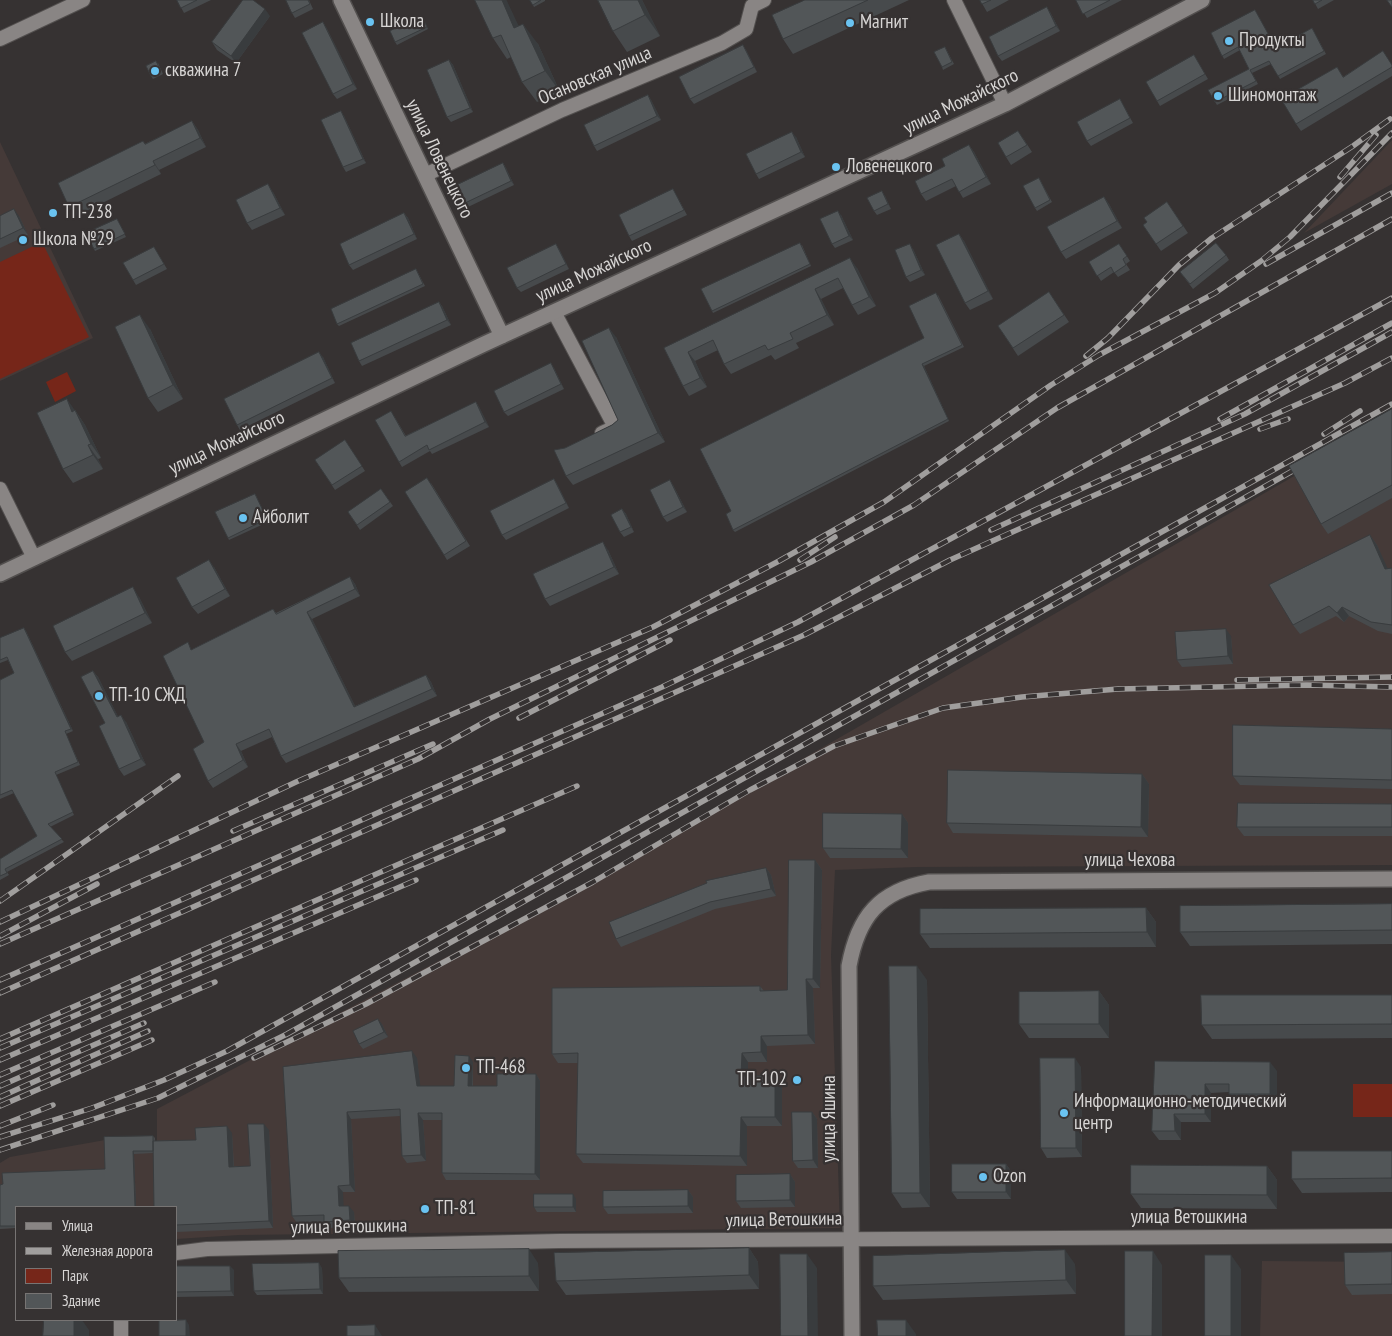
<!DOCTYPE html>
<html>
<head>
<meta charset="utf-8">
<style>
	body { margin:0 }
	#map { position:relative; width:1392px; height:1336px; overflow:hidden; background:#363232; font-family:"PT Sans Narrow",sans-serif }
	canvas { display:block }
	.legend { position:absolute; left:15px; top:1206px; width:162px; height:115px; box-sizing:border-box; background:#363232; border:1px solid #777473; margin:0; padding:6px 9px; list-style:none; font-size:15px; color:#d8d6d5 }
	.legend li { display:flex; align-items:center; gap:10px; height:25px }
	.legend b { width:25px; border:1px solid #777473 }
</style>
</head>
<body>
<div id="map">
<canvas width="1392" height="1336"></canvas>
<ul class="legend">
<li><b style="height:6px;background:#898584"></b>Улица</li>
<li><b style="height:6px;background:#a09e9d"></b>Железная дорога</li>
<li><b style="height:14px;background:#762619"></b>Парк</li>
<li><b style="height:14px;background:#525658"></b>Здание</li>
</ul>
</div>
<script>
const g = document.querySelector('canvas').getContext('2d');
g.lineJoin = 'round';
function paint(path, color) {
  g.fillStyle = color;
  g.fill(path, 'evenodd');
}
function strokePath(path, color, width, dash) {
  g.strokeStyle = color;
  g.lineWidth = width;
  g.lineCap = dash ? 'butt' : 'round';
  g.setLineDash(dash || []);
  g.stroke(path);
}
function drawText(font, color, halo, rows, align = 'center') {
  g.font = font + ' "PT Sans Narrow",sans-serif';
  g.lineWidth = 4.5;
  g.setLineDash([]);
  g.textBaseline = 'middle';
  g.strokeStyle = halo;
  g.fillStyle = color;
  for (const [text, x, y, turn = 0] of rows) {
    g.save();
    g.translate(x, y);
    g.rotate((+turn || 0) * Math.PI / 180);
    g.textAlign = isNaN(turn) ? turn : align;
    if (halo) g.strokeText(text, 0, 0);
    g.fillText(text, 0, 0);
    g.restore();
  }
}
paint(new Path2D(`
	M1392 140V184L1304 233Z
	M0 142 93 338 0 381Z
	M1392 422V865L916 867 835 870 831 955 840 1228 239 1235 176 1239V1207H157V1109L585 884 1296 475Z
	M155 1138 156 1207H16V1228L0 1229V1163L10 1157 105 1140Z
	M1262 1261 1392 1262V1336H1260Z`), '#453a38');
paint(new Path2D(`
	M42 242 89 337 0 379V262Z
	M67 372 76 391 55 402 46 382Z
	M1353 1084H1392V1117H1353Z`), '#762619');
const street = new Path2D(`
	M954 0 1005 104
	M0 39 83 0
	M425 175 562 110 722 43 746 29 752 6 764 0
	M554 312 615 427 602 433
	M0 489 34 558
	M176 1253 207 1249 559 1241 1392 1236
	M121 1336V1320`);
const secondary = new Path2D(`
	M341 0 502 336
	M0 574 482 345 1005 104 1202 0
	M852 1336 849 966C858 917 879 891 929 882L1392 879`);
strokePath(street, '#524f4e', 16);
strokePath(secondary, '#524f4e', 18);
strokePath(street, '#898584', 14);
strokePath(secondary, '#898584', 15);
const rail = new Path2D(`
	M1340 177 1376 135
	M1266 264 1392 193
	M1086 356 1108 338 1179 265 1212 238 1353 146 1390 119
	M1220 419 1392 323
	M1260 429 1288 419
	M1324 434 1360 411
	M991 530 1245 414 1392 332
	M800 560 835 537
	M1237 680 1392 677
	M519 718 670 640
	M233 831 433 744
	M0 901 178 776
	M0 922 296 782 653 627 779 561 884 502 1051 385 1099 355 1215 293 1261 261 1290 237 1392 133
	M0 936 97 884
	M0 944 418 759 490 719 811 562 914 505 1057 408 1392 219
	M0 980 662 687 798 622 1392 298
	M0 993 804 635 950 560 1345 383 1392 358
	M0 1039 577 786
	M0 1048 503 830
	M254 1058 366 1004 593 882 750 790 834 746 943 708 1022 697 1118 689 1307 685 1392 687
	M0 1060 416 880
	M0 1075 215 982
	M0 1086 144 1023
	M0 1097 148 1031
	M0 1106 152 1040
	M0 1126 53 1105
	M0 1137 92 1108 164 1080 227 1051 1392 404
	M0 1150 158 1098 287 1034 1305 464`);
strokePath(rail, '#a09e9d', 5.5);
strokePath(rail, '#363232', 4, [11]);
paint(new Path2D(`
	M177 0H211L184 13Z
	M309 0 313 9 295 18 292 13Z
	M475 0H506L518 26 538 44 560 92 537 102 522 82 511 57 507 59 493 38Z
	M530 0H545V1L534 7Z
	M642 0 660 36 627 52 613 31Z
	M805 0H909L793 54 783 39Z
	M980 0H1009L987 12Z
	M1076 0H1122L1087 18Z
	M1313 0H1334L1318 9Z
	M1050 12 1060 31 1002 61 998 56Z
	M270 16 236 63 217 50 212 42Z
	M423 18 428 29 397 45 395 42Z
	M326 27 357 89 337 99 333 94Z
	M1312 28 1326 54 1280 79 1271 64 1252 73 1258 84 1217 105 1215 102 1249 69 1240 50 1224 59 1211 33 1277 47Z
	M945 47 954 64 943 70 942 67Z
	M746 50 757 72 694 104 690 99Z
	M1194 55 1208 79 1160 106 1157 101Z
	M449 60 453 65 473 112 451 122 447 117Z
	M158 63 163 74 153 79 151 76Z
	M1392 65V76L1301 131 1296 124 1337 67 1343 77Z
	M648 95 651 100 661 120 597 151 594 146Z
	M1120 99 1133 123 1091 146 1087 141Z
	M344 116 366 163 346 172 343 167Z
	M192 121 198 130 206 147 159 170 161 174 76 216 69 207 145 144Z
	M796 137 805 157 759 179 756 174Z
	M1023 138 1032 152 1011 165 1006 157Z
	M969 145 974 152 991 184 963 198 956 186 926 201 921 194 945 166Z
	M503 163 506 168 514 185 468 207 465 203Z
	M1040 180 1052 202 1037 211 1035 208Z
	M673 189 687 215 632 241 629 236Z
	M273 192 285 215 252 230 247 223Z
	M885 196 891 209 877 215 874 211Z
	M1104 197 1109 204 1122 228 1066 259 1061 252Z
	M1167 202 1188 233 1161 251 1143 225 1147 222Z
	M404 213 408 218 417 239 353 270 349 265Z
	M841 215 853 240 835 248 832 244Z
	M0 216H19L28 235 0 248Z
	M117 219 126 237 95 251 94 249Z
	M959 234 964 241 993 299 970 310 965 303Z
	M1119 244 1130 261 1126 264 1130 270 1118 277 1114 272 1101 281 1089 262Z
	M802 245 811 266 713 313 712 311Z
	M154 247 167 269 136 285 133 280Z
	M559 249 569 269 521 292 517 288Z
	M913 249 925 275 910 282 906 277Z
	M1226 255 1229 260 1193 289 1180 272Z
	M857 268 876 306 858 315 852 305 843 288 821 299 834 325 796 343 799 348 775 360 771 355 731 374 724 364 718 350 695 361 707 387 689 396 683 386 664 348Z
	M416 269 425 286 339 326 337 324Z
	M1049 292 1069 322 1018 356 998 326Z
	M938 295 964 347 924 366 949 421 735 532 733 530 731 511 924 338Z
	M439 302 442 306 451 325 362 366 359 361Z
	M150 329 183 399 158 412 148 398Z
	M616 337 665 442 573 485 566 476 565 448 612 425 618 420Z
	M323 357 335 383 240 430 237 425Z
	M554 368 564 389 508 416 504 412Z
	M476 402 479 407 489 427 432 454 430 451 402 467 399 462 394 416 406 436Z
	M1392 409V498L1328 534 1321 524Z
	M75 410 85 425 101 458 98 459 103 469 73 483 63 469Z
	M345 440 365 471 335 490 315 460Z
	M554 479 557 484 569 508 506 540 502 535Z
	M431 483 470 546 447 560 444 555Z
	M673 485 687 512 667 522 663 517Z
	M381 489 393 506 360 530 348 512Z
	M256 496 268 522 229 540 228 538Z
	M622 509 626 514 634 532 624 537 620 532Z
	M1370 535 1377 545 1387 569 1392 568V634L1378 631 1349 616 1344 622 1336 616 1300 634 1293 625Z
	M608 550 619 574 550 606 545 599Z
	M214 567 230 596 198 614 192 607Z
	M350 577 355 584 360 596 312 619 355 706 426 675 431 682 437 696 286 763 281 756 272 737 241 751 248 767 213 788 208 781 193 649 273 609 276 613Z
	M139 597 152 623 72 661 65 652Z
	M26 631 73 731 66 734 80 765 56 775 74 815 50 827 64 842 7 872 9 875 0 880V859L37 836 14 793 0 799V680L14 673 8 660 0 663V638Z
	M1231 636 1233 664 1182 667 1177 660Z
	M93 671 98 677 118 717 126 722 146 765 124 776 119 769Z
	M1392 729V789L1240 785 1233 776Z
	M1142 774 1149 784 1148 837 953 833 947 823Z
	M1392 804V836H1244L1237 827Z
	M902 814 908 823V858H830L823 848Z
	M815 860 822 870 820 988H813L815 1044 767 1046V1062H748V1076H775L782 1085V1126H747V1166L583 1163 576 1154 578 1063H558L552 1054 760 986 764 991 787 990Z
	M766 868 771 875 776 896 715 909 621 947 616 939Z
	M1392 904V944L1190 946 1180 932Z
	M1146 908 1156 922V947L930 948 920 934Z
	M927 980 930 1207 902 1208 892 1193Z
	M1099 991 1109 1005V1038H1029L1019 1024Z
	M1392 995V1038L1212 1039 1202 1025Z
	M382 1024 388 1037 363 1049 359 1044Z
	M417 1058 420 1086H454L473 1062V1086H497L536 1074 540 1081V1180H446L442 1173V1120H423L426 1161 407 1163 402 1156 400 1116 351 1119 355 1192H343V1206L354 1212 355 1227 329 1228 324 1222 297 1223 292 1216 283 1067Z
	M1155 1061 1277 1071V1102L1235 1103 1229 1094V1092L1211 1093V1122H1181V1140H1159L1152 1131Z
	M1081 1067 1082 1157 1047 1158 1041 1148Z
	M812 1112 817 1119 818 1168H798L793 1161Z
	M269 1130 273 1228 176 1232V1207L153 1153 134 1154 136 1207H16V1228L0 1229V1185L105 1169 153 1136 155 1138V1141L196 1140 232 1133 234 1166H250Z
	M1392 1151V1192L1302 1193 1292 1179Z
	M1006 1164 1011 1171V1199H957L952 1192Z
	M1267 1166 1277 1180V1209L1141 1208 1131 1194Z
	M790 1174 795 1182V1207L741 1208 736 1201Z
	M688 1190 693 1197V1213L608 1214 603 1207Z
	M576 1199V1212H537L534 1207Z
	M749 1248 758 1262 759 1289 566 1295 556 1281Z
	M1392 1252V1294L1352 1295 1345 1285Z
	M538 1263 539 1291 349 1292 339 1278Z
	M1075 1264 1076 1294 883 1300 873 1286Z
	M176 1266 234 1270V1296L176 1297Z
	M322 1268 323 1294 257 1295 254 1291Z`), '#474a4c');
paint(new Path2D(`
	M502 0H506L507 1 529 48 514 28Z
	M638 0H642L660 36 645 15Z
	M1047 7 1050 12 1060 31 1056 26Z
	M265 9 270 16 236 63 231 56Z
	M323 22 326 27 357 89 353 84Z
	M523 24 538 44 560 92 545 71Z
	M743 45 746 50 757 72 754 67Z
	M449 60 453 65 473 112 470 108Z
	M648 95 651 100 661 120 657 116Z
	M341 111 344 116 366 163 363 159Z
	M192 121 198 130 206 147 200 138Z
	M792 132 796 137 805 157 801 152Z
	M969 145 974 152 991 184 986 177Z
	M153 161 159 170 161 174 155 165Z
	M503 163 506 168 514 185 511 181Z
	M268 184 273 192 285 215 280 208Z
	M882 191 885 196 891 209 888 204Z
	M1104 197 1109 204 1122 228 1117 221Z
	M14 209 19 216 28 235 23 228Z
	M838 211 841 215 853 240 849 236Z
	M404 213 408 218 417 239 414 234Z
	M959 234 964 241 993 299 988 291Z
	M556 244 559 249 569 269 566 264Z
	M910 244 913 249 925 275 921 270Z
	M850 258 857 268 876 306 869 297Z
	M815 289 821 299 834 325 827 315Z
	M439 302 442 306 451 325 447 320Z
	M140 315 150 329 183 399 173 385Z
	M609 328 616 337 665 442 658 433Z
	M319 352 323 357 335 383 332 378Z
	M688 352 695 361 707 387 700 378Z
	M551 363 554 368 564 389 561 384Z
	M922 364 924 366 949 421 948 419Z
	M67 399 85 425 101 458 91 444 72 412Z
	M476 402 479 407 489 427 485 422Z
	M88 445 98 459 103 469 93 455Z
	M554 479 557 484 569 508 566 503Z
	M670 480 673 485 687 512 683 507Z
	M622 509 626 514 634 532 631 527Z
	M1370 535 1377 545 1392 578 1385 569Z
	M603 542 608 550 619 574 614 567Z
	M209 560 214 567 230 596 225 589Z
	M350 577 355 584 360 596 355 589Z
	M133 587 139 597 152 623 145 613Z
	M1342 607 1349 616 1344 622 1337 613Z
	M307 612 312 619 359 714 354 707Z
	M24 628 26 631 73 731 71 729Z
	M1226 629 1231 636 1233 664 1228 656Z
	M93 671 98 677 122 724 117 717Z
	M426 675 431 682 437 696 432 689Z
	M121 715 126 722 146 765 141 759Z
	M236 744 241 751 248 767 243 760Z
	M1142 774 1149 784 1148 837 1141 827Z
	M902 814 908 823V858L901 849Z
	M815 860 822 870 820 988 813 979Z
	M766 868 771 875 776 896 771 889Z
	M1146 908 1156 922V947L1147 932Z
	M917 966 927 980 930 1207 920 1193Z
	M806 979 813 988 815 1044 808 1035Z
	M1099 991 1109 1005V1038L1099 1024Z
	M378 1019 382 1024 388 1037 384 1032Z
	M761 1036 767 1046V1062L761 1052Z
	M412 1051 417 1058 421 1092 417 1086Z
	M742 1053 748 1062V1086L741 1076Z
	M469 1056 473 1062 472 1092 468 1086Z
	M1075 1058 1081 1067 1082 1157 1076 1148Z
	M1270 1062 1277 1071V1102L1270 1094Z
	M536 1074 540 1081V1180L535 1174Z
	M775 1076 782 1085V1126L775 1117Z
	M1205 1084 1211 1093V1122L1205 1114Z
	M347 1112 351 1119 355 1192 350 1185Z
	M812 1112 817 1119 818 1168 813 1160Z
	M418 1113 423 1120 426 1161 421 1155Z
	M1174 1114 1181 1122V1140L1175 1131Z
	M741 1117 747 1126V1166L740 1156Z
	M264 1124 269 1130 273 1228 269 1221Z
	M227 1126 232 1133 234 1174 229 1167Z
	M133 1151 134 1154 136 1207H135Z
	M1006 1164 1011 1171V1199L1006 1192Z
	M1267 1166 1277 1180V1209L1267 1195Z
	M790 1174 795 1182V1207L790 1200Z
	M338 1186 343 1192 344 1213 339 1206Z
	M688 1190 693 1197V1213L688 1206Z
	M573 1194 576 1199V1212L573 1207Z
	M349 1206 354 1212 355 1227 350 1220Z
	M749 1248 758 1262 759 1289 749 1275Z
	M529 1249 538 1263 539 1291 529 1276Z
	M1065 1250 1075 1264 1076 1294 1066 1280Z
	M1153 1251 1162 1265V1336H1152Z
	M807 1254 817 1268 818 1336H808Z
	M1231 1255 1241 1269V1336H1231Z
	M319 1263 322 1268 323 1294 320 1289Z
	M230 1266 234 1270V1296L231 1291Z
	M74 1320H82L89 1330V1336H74Z
	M186 1320 189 1325 190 1336H186Z
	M906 1320 916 1334V1336H906Z
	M375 1325 382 1336H375Z`), '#393c3e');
const building = new Path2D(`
	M177 0H197L181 8Z
	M243 0H253L265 9 231 56 212 42Z
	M286 0H308L310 4 292 13Z
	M475 0H502L514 28 523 24 545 71 522 82 501 35 493 38Z
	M530 0H541L533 5Z
	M598 0H638L645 15 613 31Z
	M805 0H868L783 39 772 15Z
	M980 0H991L982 4Z
	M1076 0H1110L1083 14Z
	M1313 0H1322L1315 4Z
	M1387 0H1392V7Z
	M1047 7 1056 26 998 56 989 37Z
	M1255 10 1276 48 1312 28 1324 51 1278 76 1269 61 1250 70 1256 81 1215 102 1208 90 1249 69 1238 47 1222 56 1211 33Z
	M422 16 427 27 395 42 390 31Z
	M323 22 353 84 333 94 302 33Z
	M743 45 754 67 690 99 679 77Z
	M945 47 952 62 942 67 934 52Z
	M1383 51 1392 65V67L1296 124 1281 99 1337 67 1343 77Z
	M1194 55 1205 74 1157 101 1146 82Z
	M449 60 470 108 447 117 427 70Z
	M156 61 161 71 151 76 146 66Z
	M648 95 657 116 594 146 584 125Z
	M1120 99 1130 118 1087 141 1077 122Z
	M341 111 363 159 343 167 321 120Z
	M192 121 200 138 153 161 155 165 69 207 58 183 143 141 145 144Z
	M1018 131 1027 145 1006 157 998 143Z
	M792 132 801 152 756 174 746 154Z
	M969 145 986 177 959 192 952 179 921 194 915 181 945 166 942 159Z
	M503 163 511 181 465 203 457 185Z
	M1039 178 1050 200 1035 208 1023 186Z
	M268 184 280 208 247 223 236 200Z
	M673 189 684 210 629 236 619 215Z
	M882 191 888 204 874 211 867 198Z
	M1104 197 1117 221 1061 252 1047 227Z
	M1167 202 1183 226 1156 244 1143 225 1147 222 1144 218Z
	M14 209 23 228 0 239V216Z
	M838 211 849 236 832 244 820 219Z
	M404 213 414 234 349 265 340 244Z
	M117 219 125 234 94 249 86 233Z
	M959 234 988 291 965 303 936 245Z
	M800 243 810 264 712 311 701 289Z
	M1216 243 1226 255 1190 284 1180 272Z
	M556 244 566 264 517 288 507 268Z
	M910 244 921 270 906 277 895 250Z
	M1119 244 1127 256 1123 259 1126 265 1114 273 1111 267 1097 276 1089 262Z
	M154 247 164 264 133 280 123 263Z
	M850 258 869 297 852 305 838 278 815 289 827 315 790 333 793 339 768 350 765 345 724 364 713 340 688 352 700 378 683 386 664 348Z
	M416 269 423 284 337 324 331 309Z
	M1049 292 1064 315 1013 348 998 326Z
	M936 293 962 345 922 364 948 419 733 530 726 514 731 511 700 449 924 338 909 306Z
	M439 302 447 320 359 361 351 343Z
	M140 315 173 385 148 398 115 327Z
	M609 328 658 433 566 476 554 450 565 448 612 425 618 420 582 341Z
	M319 352 332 378 237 425 224 399Z
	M551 363 561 384 504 412 494 391Z
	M67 399 72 412 75 410 91 444 88 445 93 455 63 469 37 413Z
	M476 402 485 422 429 450 427 445 399 462 375 420 391 411 405 436Z
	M1392 409V485L1321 524 1289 466Z
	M345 440 362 466 332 485 315 460Z
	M427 478 466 541 444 555 405 492Z
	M554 479 566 503 502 535 490 511Z
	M670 480 683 507 663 517 650 490Z
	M381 489 390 502 357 525 348 512Z
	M255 494 267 519 228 538 215 512Z
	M622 509 631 527 620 532 611 515Z
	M1370 535 1385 569 1392 568V625L1371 622 1342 607 1337 613 1329 606 1293 625 1269 585Z
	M603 542 614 567 545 599 533 574Z
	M209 560 225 589 192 607 176 578Z
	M350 577 355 589 307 612 354 707 426 675 432 689 281 756 269 729 236 744 243 760 208 781 193 749 204 742 163 656 188 642 191 650 273 609 276 614Z
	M133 587 145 613 65 652 53 626Z
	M24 628 71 729 65 731 78 762 55 772 73 812 48 824 62 839 5 869 7 873 0 876V859L37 836 12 790 0 795V680L14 673 7 657 0 660V638Z
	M1226 629 1228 656 1177 660 1175 632Z
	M93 671 117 717 121 715 141 759 119 769 99 726 105 723 81 677Z
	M1233 725 1392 729V780L1233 776Z
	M948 770 1142 774 1141 827 947 823Z
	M1238 803 1392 804V827H1237Z
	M823 813 902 814 901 849 823 848Z
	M789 860H815L813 979H806L808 1035 761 1036V1052L742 1053 741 1076H775V1117H741L740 1156 576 1154 578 1053 552 1054V988L760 986V991L787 990Z
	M766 868 771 889 710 902 616 939 609 922 707 883 706 881Z
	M1392 904V930L1180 932V906Z
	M1146 908 1147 932 920 934V909Z
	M889 966H917L920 1193H892Z
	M1099 991V1024H1019V992Z
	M1201 995H1392V1024L1202 1025Z
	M378 1019 384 1032 359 1044 353 1031Z
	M412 1051 417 1086H454L455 1055 469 1056 468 1086H497V1074H536L535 1174 442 1173V1113H418L421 1155 402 1156 400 1109 347 1112 350 1185 338 1186 339 1206H349L350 1220 324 1222V1215L292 1216 283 1067Z
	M1040 1058H1075L1076 1148H1041Z
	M1155 1061 1270 1062V1094H1229V1084H1205V1114H1174L1175 1131H1152Z
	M792 1112H812L813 1160 793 1161Z
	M248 1124H264L269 1221 176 1225V1207H154L153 1141 196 1140 195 1128 227 1126 229 1167 250 1166Z
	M153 1136V1151H133L135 1207H16V1226H0V1185L3 1184 2 1173 105 1169 104 1137Z
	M1292 1151H1392V1178L1292 1179Z
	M952 1164H1006V1192H952Z
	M1131 1165 1267 1166V1195L1131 1194Z
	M790 1174V1200L736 1201V1175Z
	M688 1190V1206L603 1207V1191Z
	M534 1194H573V1207H534Z
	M749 1248V1275L556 1281 554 1253Z
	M529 1249V1276L339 1278 338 1251Z
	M1065 1250 1066 1280 873 1286V1256Z
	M1125 1251H1153L1152 1336H1125Z
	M1392 1252V1284L1345 1285 1344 1253Z
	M780 1254H807L808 1336H781Z
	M1205 1255H1231V1336H1205Z
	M319 1263 320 1289 254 1291 252 1264Z
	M176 1266H230L231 1291 176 1292Z
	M44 1320H74V1336H43Z
	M186 1320V1336H159V1321Z
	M877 1320H906V1336H878Z
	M375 1325V1336H347V1326Z`);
paint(building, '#525658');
strokePath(building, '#393c3e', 1);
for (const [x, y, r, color] of [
	[370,22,5,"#6ac3f1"],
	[850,23,5,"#6ac3f1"],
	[1229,41,5,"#6ac3f1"],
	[155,71,5,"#6ac3f1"],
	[1218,96,5,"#6ac3f1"],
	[836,167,5,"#6ac3f1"],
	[53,213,5,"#6ac3f1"],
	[23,240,5,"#6ac3f1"],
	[243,518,5,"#6ac3f1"],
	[99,696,5,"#6ac3f1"],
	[466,1068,5,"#6ac3f1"],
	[797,1080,5,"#6ac3f1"],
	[1064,1113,5,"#6ac3f1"],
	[983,1177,5,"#6ac3f1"],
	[425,1209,5,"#6ac3f1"]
]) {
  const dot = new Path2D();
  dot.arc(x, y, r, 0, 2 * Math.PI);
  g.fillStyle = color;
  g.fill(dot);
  strokePath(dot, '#363232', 2);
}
drawText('19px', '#d8d6d5', '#363232', [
	["Школа",380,22],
	["Магнит",860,23],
	["Продукты",1239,41],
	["скважина 7",165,71],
	["Шиномонтаж",1228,96],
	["Ловенецкого",846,167],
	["ТП-238",63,213],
	["Школа №29",33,240],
	["Айболит",253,518],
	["ТП-10 СЖД",109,696],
	["ТП-468",476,1068],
	["ТП-102",787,1080,"right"],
	["Информационно-методический",1074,1102],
	["центр",1074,1124],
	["Ozon",993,1177],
	["ТП-81",435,1209]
], 'left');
drawText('19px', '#d8d6d5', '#363232', [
	["Осановская улица",595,76,-23],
	["улица Можайского",961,102,-26],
	["улица Ловенецкого",439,159,64],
	["улица Можайского",594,271,-25],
	["улица Можайского",227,443,-25],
	["улица Чехова",1130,861],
	["улица Яшина",830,1119,-90],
	["улица Ветошкина",1189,1218],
	["улица Ветошкина",784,1220,-1],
	["улица Ветошкина",349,1227,-1]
]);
</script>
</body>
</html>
